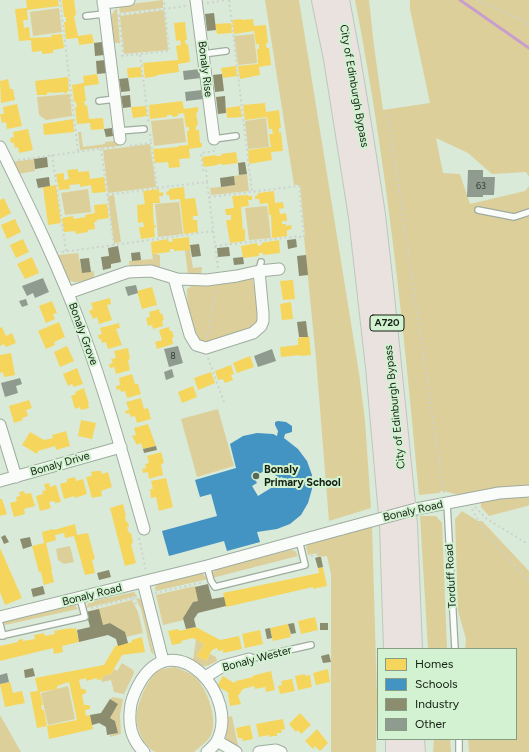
<!DOCTYPE html>
<html>
<head>
<meta charset="utf-8">
<style>
	body { margin:0 }
	#map { position:relative; width:529px; height:752px; overflow:hidden; background:#d9ead9; font-family:Figtree,sans-serif }
	canvas { display:block }
	.legend { position:absolute; left:377px; top:648px; width:140px; height:92px; box-sizing:border-box; background:#d3f2d1; border:1px solid #879e85; margin:0; padding:5px 7px; list-style:none; font-size:12px; color:#142014 }
	.legend li { display:flex; align-items:center; gap:8px; height:20px }
	.legend b { width:20px; border:1px solid #879e85 }
</style>
</head>
<body>
<div id="map">
<canvas width="529" height="752"></canvas>
<ul class="legend">
<li><b style="height:11px;background:#f6d55c"></b>Homes</li>
<li><b style="height:11px;background:#4393c3"></b>Schools</li>
<li><b style="height:11px;background:#8c8c6e"></b>Industry</li>
<li><b style="height:11px;background:#8e9b8e"></b>Other</li>
</ul>
</div>
<script>
const g = document.querySelector('canvas').getContext('2d');
g.lineJoin = 'round';
function paint(path, color) {
  g.fillStyle = color;
  g.fill(path, 'evenodd');
}
function strokePath(path, color, width, dash) {
  g.strokeStyle = color;
  g.lineWidth = width;
  g.lineCap = dash ? 'butt' : 'round';
  g.setLineDash(dash || []);
  g.stroke(path);
}
function drawText(font, color, halo, rows, align = 'center') {
  g.font = font + ' Figtree,sans-serif';
  g.lineWidth = 4;
  g.setLineDash([]);
  g.textBaseline = 'middle';
  g.strokeStyle = halo;
  g.fillStyle = color;
  for (const [text, x, y, turn = 0] of rows) {
    g.save();
    g.translate(x, y);
    g.rotate((+turn || 0) * Math.PI / 180);
    g.textAlign = isNaN(turn) ? turn : align;
    if (halo) g.strokeText(text, 0, 0);
    g.fillText(text, 0, 0);
    g.restore();
  }
}
paint(new Path2D(`
	M163 0V8L120 13 119 7 123 5Z
	M265 0H299L359 373 365 420 371 508 329 521 316 359 304 237H305L300 185H294Z
	M355 0H369L374 46 383 110 430 103 410 9V0H529V177L526 172 492 174 468 153 436 138 443 173 460 174 470 204 525 191 529 186V487L463 496 443 491H441L439 493 419 495C404 329 387 164 355 0Z
	M59 8 62 32 33 36 30 12Z
	M117 8 120 43H113C112 32 107 16 117 8Z
	M164 10 168 50 124 54 120 16Z
	M254 34 257 63 238 65 234 36Z
	M70 94 72 116 46 120 39 115 37 97Z
	M183 118 186 142 154 146 151 121Z
	M266 118 269 147 248 149 245 121Z
	M78 132H81L83 147 105 144V142L115 141V144L119 143V146L80 150Z
	M150 144 156 187 108 193 103 150Z
	M34 159 35 171 18 174 11 162Z
	M247 174 249 191 211 195 210 188 235 185 234 176Z
	M88 189 91 212 65 215 61 193Z
	M114 195 121 242 114 243 108 196Z
	M179 202 183 234 158 237 155 204Z
	M267 206 271 238 249 240 245 208Z
	M185 250H190L193 268 202 267 201 274 188 275Z
	M78 253 82 273 94 271V279L84 283V281C64 286 63 272 57 257L59 255Z
	M152 254H158V255H160V269H130L129 261 153 259Z
	M252 276 259 312V320L255 328 210 345 200 343C192 327 186 307 187 289L193 285Z
	M218 409 234 466 197 477 181 419Z
	M529 495V505L527 506 489 516 481 507V502L491 498Z
	M462 511 478 521H482L529 571V752H469L468 739H516V649H465L466 639 458 611 455 519Z
	M420 516H436L442 523 447 649H428Z
	M372 525 377 698 376 752H331V574L327 556 318 557 317 553 308 555 306 547 310 543Z
	M70 546 74 562 64 564 58 560 56 549Z
	M291 550 295 551 298 556 212 578 214 569Z
	M202 573 208 579 156 591 155 587 158 584Z
	M195 586 198 601 193 602 183 618 184 620 163 625 156 595Z
	M134 592 137 596 86 608 89 602Z
	M139 598 142 601 154 655 151 652 141 609 136 599Z
	M132 600 138 612 143 633 126 637 125 632 110 623 103 625 86 612Z
	M74 604 78 609 5 625 1 621Z
	M196 639 204 644 197 656 206 661 210 654 216 657 217 661C205 667 204 669 193 661Z
	M122 663 133 670 134 673 124 694 114 692 111 680 102 682 101 679 103 678 102 676 111 674 114 669 117 671Z
	M175 667C182 670 192 673 197 679 208 691 219 722 210 737 206 743 198 748 194 752 185 752 164 752 156 752 143 747 135 726 137 713 138 702 149 675 160 670 164 668 170 668 175 667Z
	M68 686 75 719 48 725 41 693Z
	M113 697 123 699 120 715 121 734 110 737V735L118 733 115 721 110 718 118 704 110 699Z
	M0 715 21 752H0Z
	M232 716 238 746 234 745 226 739 227 717Z
	M434 739H450L451 752H433Z`), '#ddcf9a');
paint(new Path2D(`
	M26 0H58L59 6 27 10 28 20H23L24 28 29 27 30 38 52 37 51 35 62 34 64 48 53 50V53L42 54V51L32 52 31 40 19 41 15 9 27 8Z
	M62 0H74L76 15 74 16 78 36 92 34 94 43 79 45 78 38 66 39 64 22H66V17H64Z
	M242 19V20L253 19 254 26 266 25 268 43H266V46L267 48H269L271 65 259 67 260 75 240 79 238 66 258 64 257 49H259V44H256L254 31 234 34 232 20Z
	M185 22 187 40H185L186 45 188 44 190 62 178 64 179 72 157 75V76L145 78 143 63 178 60 176 46 181 45 180 40 176 41 174 23Z
	M231 23 232 33 217 34 215 24Z
	M236 66 237 76 223 78 221 68Z
	M141 67 142 77 128 78 127 68Z
	M97 74 99 84 84 86 86 101H84L85 106 87 105 89 119 103 118 104 129 91 130 90 123 77 124 75 107H77L76 102H74L72 85 84 83 83 76Z
	M68 77 69 91H67V93H64V92L52 93V92L47 93V95H37L35 81Z
	M8 79 10 89H13L15 100 1 103 0 81Z
	M182 101 184 109 198 107V112L196 113 198 125 196 126V130H199L200 143H202V147L189 149 190 158 179 159 180 167 169 168 168 162 155 163 153 149 178 147V146L188 145 187 131H189V127H186L184 113 178 114V116L173 117 172 115H167V117L150 119 149 105Z
	M265 103 266 112 279 110 281 128H279V133L281 132 283 151 271 152 272 160 249 164 248 150 271 147 269 134H273L272 129H269L267 117 245 120 243 105Z
	M17 104 22 126 7 129 6 122 2 123 0 114H4L3 107Z
	M146 106 147 116 133 118 131 107Z
	M240 106 242 117 227 118 226 108Z
	M73 119 74 132 44 135 43 124Z
	M28 129 33 150 19 153 18 147 15 148 14 143H11L10 138 14 137 13 132Z
	M236 152 238 163 222 165V164H218V165L204 167 202 157 216 155V156H221V154Z
	M78 169V172L89 171 90 179 104 177 106 192 92 193 91 185 80 187V184L69 185 70 189 59 190 56 174 64 173V180L69 179 67 170Z
	M56 185 61 223 48 225 43 187Z
	M184 187 185 199 195 198 198 216H193V220H197L198 232 184 234 180 199 170 200 169 195H167L166 192 169 191V189Z
	M159 189V193L163 192V196H159L160 203H153V208L154 226 156 225V227L154 228 155 237 141 239 139 227H144L143 222 138 223 137 205 145 204 143 191Z
	M274 191 275 203 283 202 284 208 279 209 280 214 286 213 287 221H282V224H286V226L291 225 292 229 287 230V236L272 238 271 215H269L268 203 260 204 259 199H255V196L258 195V193Z
	M248 195V196H252V200H248L249 206 241 207 243 230 245 229V241L230 243 226 220H231V215H226L225 209 234 208 232 196Z
	M4 198 11 213 0 219V200Z
	M107 204 109 218 96 220 97 222H94L95 229 88 230V232L76 234 75 231 64 232 62 218 73 216 74 219 86 217 85 215 95 213 94 205Z
	M15 219 21 232 7 239 1 225Z
	M189 237 190 250 174 251V249H170V252L152 254 151 242 168 239 169 242H170L173 241 172 239Z
	M23 239 29 252 16 258 10 245Z
	M279 240 280 253 263 255V253H259V256L243 258 241 246 257 243 258 246 262 245 261 243Z
	M32 257 39 273 25 279 17 264Z
	M293 280 295 299 283 300 280 281Z
	M152 287 157 305 142 309 137 291Z
	M110 298 111 304 107 305 112 320 99 324 97 317 93 319 91 314H90L89 311 93 309 91 303Z
	M52 301 57 313 53 314 55 319 46 323 39 306Z
	M291 302 293 319 282 320 280 304Z
	M159 309 160 314 162 313 164 320 162 321 163 326 153 329 152 325 148 326 146 318 150 317 149 312Z
	M59 322 65 337 54 342 55 345 46 349 38 331Z
	M119 323 120 328 116 329 122 345 108 349 106 342 102 343 101 339H99L98 335 102 334 100 328Z
	M2 327 6 336 12 333 16 343 6 347 4 344 0 346V328Z
	M169 327 170 331H172L174 337 172 338 173 344 157 349 155 342 162 340 159 330Z
	M309 336 311 355 300 356V355L281 357 280 347 298 345V338Z
	M67 346 74 361 60 367 54 352Z
	M128 348 130 359 128 360 130 370 116 374 114 367 110 368 109 364 113 363 111 359 116 358 114 351Z
	M11 353 15 375 4 377 3 372 0 373V355Z
	M250 356 254 367 237 373 233 363Z
	M231 365 234 374 231 375 233 380 225 383 223 379 218 380 215 371Z
	M77 368 83 384 74 387 72 384 68 386 63 374Z
	M211 372 215 383 198 390 194 378Z
	M132 374 135 384H138L141 394 127 398 125 391 121 392 120 389 117 390 116 386 120 385 119 378Z
	M193 386 197 397 182 403 178 392Z
	M84 388 89 404H88L89 408 81 410 80 407 75 409 71 396 76 394 75 392Z
	M141 398 144 409 148 408 151 419 137 423 135 416 131 417 129 413 126 414 125 411 129 410 126 402Z
	M29 400 32 408 26 410 28 416 22 418 23 420 14 423 9 406Z
	M81 420 96 423 92 439 78 436Z
	M148 424 156 446 143 449 141 443 137 445 132 436 136 435 134 428Z
	M66 431 70 446 56 450 55 446 38 451 37 454 22 445 30 432 44 440 53 438 52 435Z
	M161 452 164 463 161 464 163 475 149 479 148 472 143 473 142 469 146 468 145 464 149 463 147 456Z
	M96 471H101L102 474 108 472 112 487 101 491 102 496 92 498 86 477 92 476 91 472Z
	M75 477 76 481 83 479 87 494 75 498 74 496 64 499 60 484 67 482V479Z
	M166 478 173 507 159 511 156 497 151 498 150 489H153L151 481Z
	M49 483 50 487 56 485 61 502 55 503 54 501 49 502 51 508 40 511 36 496 43 494 42 491 46 490 44 484Z
	M24 491 25 494 31 493 35 506 24 509 25 514 14 517 10 503 17 501 16 497 20 496 19 492Z
	M0 499H2L7 514 0 516Z
	M123 504 126 516H125L126 522H128L129 527H127L129 533H131L133 543 131 544 136 563 125 566 110 508Z
	M75 524 77 535 88 533 95 559 92 560 95 573 85 575 74 536 65 538 64 533 55 535 56 540 46 543 52 569H51L54 582 44 585 41 572H39L32 546 44 543 42 532 53 529 54 530Z
	M0 548 22 598 5 605 0 592Z
	M323 567 327 586 313 589V587L226 607 223 593 319 573 318 568Z
	M315 617 318 630 301 634 298 621Z
	M288 624 291 637 273 641 270 628Z
	M196 627 220 640 239 636 242 649 223 653V650L218 651 217 648 212 650 206 661 197 656 204 644 193 638 181 641 182 643 172 645 168 631 178 629 179 631Z
	M71 628 72 629 76 628 79 642 62 646 63 652 54 654 53 648 0 661V646L18 642V640L23 639V641L35 639 34 635 44 633 45 636 55 634 54 631Z
	M260 630 263 644 245 648 242 634Z
	M142 637 145 652 122 655 111 674 102 676 103 679 97 680V678L86 681V678L79 680 81 689H84L86 690V693L82 695 84 705H89L90 706V709L85 710 86 716 90 715 93 729 49 739 47 726 77 720 69 682 57 686V689L40 692 43 705H41L42 710H44L47 726 37 728 30 692 38 691 35 678 104 665 115 646 132 642V640Z
	M328 669 330 682 316 685 313 673Z
	M271 671 275 690 266 692 265 687 255 689 254 686 243 689 238 696 241 704 230 706 228 694 229 693 217 686 223 676 234 683 236 681 253 677 252 676Z
	M305 674V676L310 675 312 687 298 690 295 676Z
	M292 679 295 691 280 694 278 686 282 685 281 681Z
	M10 682 13 693 22 691 25 703 5 707 0 684Z
	M300 713 311 725 301 734 298 730 296 732 289 724Z
	M283 719 285 729 281 730 282 733H277V736H273L269 737V735L259 737 256 724Z
	M250 725 253 739 243 741 242 738H238L236 728Z
	M317 729 328 743 320 751 315 746 313 749 305 741Z`), '#f6d55c');
paint(new Path2D(`
	M278 421 286 422 292 426V432L285 434 284 438 298 449 307 461 312 475V489L308 503 301 515 290 524 277 529 257 532 260 542 227 551 224 541 169 556 162 531 217 516 211 494 200 497 195 480 236 468 230 444 243 436 257 433 273 434 277 436 278 431 275 425V422ZM274 465 276 468 274 470 276 476 279 478 282 477 284 480 258 496 252 486 257 483 254 477Z`), '#4393c3');
paint(new Path2D(`
	M214 13 216 30 207 31 205 14Z
	M102 42 104 55 95 56 94 43Z
	M105 60 107 73 97 74 96 61Z
	M222 74 224 91 215 92 213 75Z
	M128 78 130 91 121 92 119 79Z
	M130 95 131 107 123 108 121 96Z
	M225 96 226 113 218 114 216 97Z
	M112 128 113 136 106 137 104 129Z
	M47 157 48 167 35 169 34 159Z
	M245 162 247 174 239 175 238 163Z
	M234 176 235 185 221 187 220 178Z
	M49 177 50 186 38 188 36 179Z
	M296 239 297 247 288 249 287 240Z
	M199 244 201 256 192 257 190 245Z
	M118 246 121 262 111 264V268L103 270 101 257 109 256 108 248Z
	M229 247 230 256 218 257 217 248Z
	M140 252 141 260 132 261 131 253Z
	M306 255 308 275 299 276 297 256Z
	M243 257 244 264 234 265 233 258Z
	M89 258 91 272 82 273 80 259Z
	M306 321 308 337H299L297 322Z
	M156 446 157 450 144 453 143 449Z
	M5 535 9 542 4 544 1 537Z
	M30 537 32 546 23 549 20 539Z
	M318 557H321L323 567 318 568 315 558Z
	M109 570 111 577 99 580 97 573Z
	M208 584 212 599 224 597 226 606 198 613 194 619 196 627 186 629 183 618 193 602 198 601 195 587Z
	M43 586 45 594 33 597 31 589Z
	M99 609 103 625 110 623 125 632 128 643 118 646 116 639 108 635 79 642 77 630 90 627 86 612Z
	M294 623 296 633 291 634 288 624Z
	M320 623H328V630H320Z
	M270 628 272 638 267 639 265 629Z
	M329 654 331 662 323 663 321 656Z
	M33 668 35 676 25 678 24 670Z
	M110 699 118 704 110 718 115 721 118 733 107 735 106 727 99 723 92 725 90 715 101 713Z`), '#8c8c6e');
strokePath(new Path2D(`
	M460 0 529 48`), '#c79ecc', 3);
paint(new Path2D(`
	M200 69 201 78 184 80 183 71Z
	M202 90 203 99 186 101 185 92Z
	M468 170H483V177H495L494 195H483V197H467Z
	M43 278 49 292 35 298 33 293 27 296 22 286Z
	M136 285 138 293 128 296 125 287Z
	M26 299 28 305 22 307 19 301Z
	M178 346 183 363 169 367 164 349Z
	M272 349 276 361 258 367 254 356Z
	M172 369 174 377 166 380 164 372Z
	M20 378 22 384 16 386 18 393 5 397 1 383Z
	M7 673 9 682 0 684V675Z`), '#8e9b8e');
const lane = new Path2D(`
	M86 16 104 14
	M203 54 226 51
	M99 101 115 99
	M119 131 144 129
	M214 139 236 136
	M478 210 514 217 529 212
	M259 271 261 262
	M447 503 455 649
	M207 566 211 581 215 587 305 565 299 540
	M0 624 3 636
	M0 636 85 617 80 598
	M249 659 311 645
	M459 739V752`);
const street = new Path2D(`
	M103 0 120 139
	M196 0 214 139
	M103 3 129 0
	M0 147C30 208 60 269 83 332 107 397 125 463 144 529
	M174 278 190 335 196 345 206 348 253 333 261 326 263 321V313L259 271
	M68 293 128 272 151 271 177 279 207 280 237 276 259 271 279 269
	M0 425 16 477
	M0 481 121 447
	M416 509 499 493 529 491
	M143 582 163 661
	M0 617 207 566 342 529
	M205 677 223 666 249 659
	M217 741 236 752
	M144 752C130 738 128 723 131 704 133 695 137 687 142 679 177 626 240 697 217 741 215 745 210 749 207 752
	M259 752 276 750 281 752`);
const highway = new Path2D(`
	M322 0 334 59 359 217 376 367 390 526 394 649
	M339 0 350 58 363 137 375 215 383 286 407 524 412 649
	M396 739V752
	M414 739 415 752`);
strokePath(lane, '#9fac9f', 8);
strokePath(street, '#9fac9f', 13);
strokePath(highway, '#bec7be', 22);
strokePath(new Path2D(`
	M60 0 78 152
	M229 0 252 192
	M477 0 525 21 529 27
	M207 3 227 0
	M119 15 186 6
	M119 15 123 56
	M140 55 149 124
	M121 56 169 51 164 0
	M388 115 444 494
	M150 134 151 143
	M101 149 114 245 213 231
	M52 155 66 251
	M18 160 114 147
	M207 182 206 169 203 170 201 153 215 151V148
	M157 188 207 182 218 268
	M107 195 157 188 151 143 129 146
	M209 197 299 186 304 236H300L301 241
	M215 246 300 236
	M62 252 114 245
	M207 337 217 288
	M208 358 224 402
	M475 507 487 519 528 544
	M472 509 487 536 529 581
	M139 538 146 571
	M311 556 319 554 317 547
	M155 593 204 582
	M133 598 137 606
	M91 608 137 597`), '#cdd2cd', 2, [2, 3]);
strokePath(lane, '#f9fcf9', 5.5);
strokePath(street, '#f9fcf9', 11);
strokePath(highway, '#eae2de', 20);
const streetBridge = new Path2D(`
	M342 529 416 509`);
strokePath(streetBridge, '#9fac9f', 13, []);
strokePath(streetBridge, '#f9fcf9', 11);
for (const [x, y, r, color] of [
	[256,476,4,"#596759"]
]) {
  const dot = new Path2D();
  dot.arc(x, y, r, 0, 2 * Math.PI);
  g.fillStyle = color;
  g.fill(dot);
  strokePath(dot, '#d3f2d1', 1.5);
}
drawText('9px', '#323f32', null, [
	["63",481,186],
	["8",173,356]
]);
for (const [x, y, w] of [
	[387,323,34]
]) {
  const box = new Path2D();
  box.roundRect(x - w / 2, y - 8, w, 16, 3);
  g.fillStyle = '#d3f2d1';
  g.fill(box);
  strokePath(box, '#142014', 1);
}
drawText('bold 10px', '#142014', null, [
	["A720",387,323]
]);
drawText('11px', '#142014', '#d3f2d1', [
	["Bonaly Rise",205,69,83],
	["City of Edinburgh Bypass",354,86,80],
	["Bonaly Grove",83,334,70],
	["City of Edinburgh Bypass",395,407,-96],
	["Bonaly Drive",60,464,-16],
	["Bonaly Road",413,511,-13],
	["Torduff Road",451,576,-93],
	["Bonaly Road",92,595,-14],
	["Bonaly Wester",257,659,-15]
]);
drawText('bold 11px', '#142014', '#d3f2d1', [
	["Bonaly",264,470],
	["Primary School",264,483]
], 'left');
</script>
</body>
</html>
